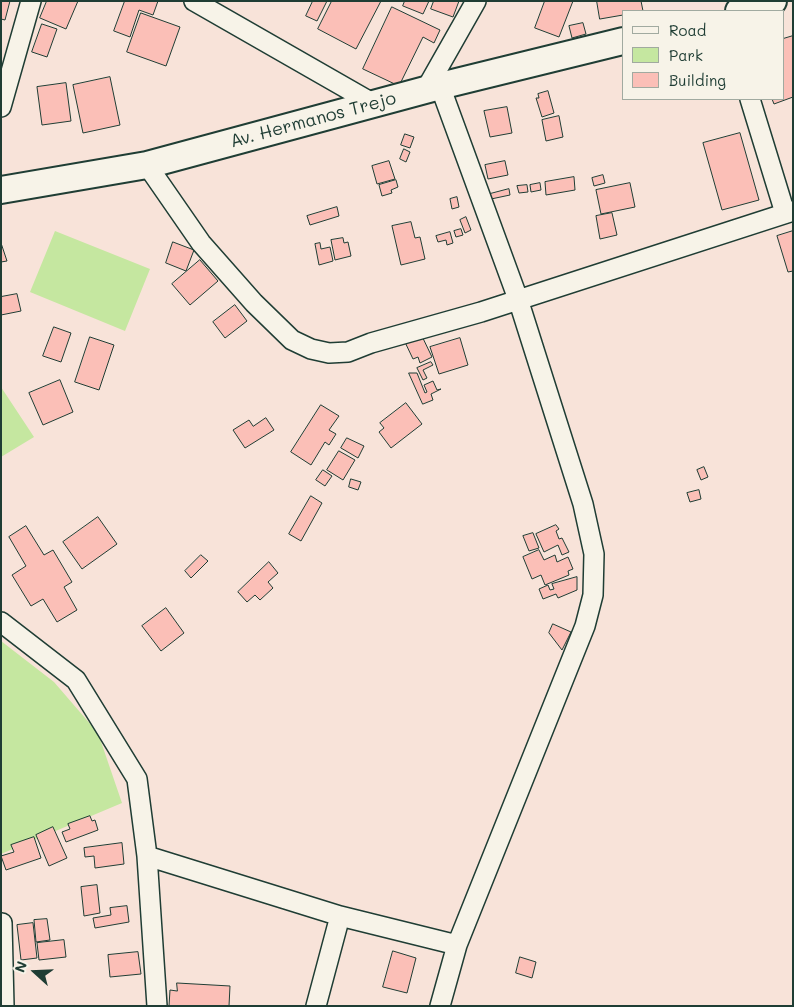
<!DOCTYPE html>
<html>
<head>
<meta charset="utf-8">
<style>
	body { margin:0 }
	#map { position:relative; width:794px; height:1007px; overflow:hidden; background:#f8e3d9; font-family:Mali,sans-serif }
	canvas { display:block }
	.frame { position:absolute; inset:0; border:2px solid #1f3d34; pointer-events:none }
	.legend { position:absolute; left:622px; top:10px; width:162px; height:90px; box-sizing:border-box; background:#f7f3e8; border:1px solid #a1aaa0; margin:0; padding:6px 9px; list-style:none; font-size:15px; color:#1f3d34 }
	.legend li { display:flex; align-items:center; gap:10px; height:25px }
	.legend b { width:25px; border:1px solid #a1aaa0 }
	.north { position:absolute; left:10px; top:947px; width:50px; height:50px; -webkit-text-stroke:4px #f7f3e8; paint-order:stroke; rotate:290deg; font-size:14px; font-weight:700; line-height:20px; text-align:center; color:#1f3d34 }
	.north::after { content:''; display:block; margin:auto; width:18px; height:22px; background:#1f3d34; clip-path:polygon(50% 0,100% 100%,50% 72%,0 100%) }
</style>
</head>
<body>
<div id="map">
<canvas width="794" height="1007"></canvas>
<div class="frame"></div>
<ul class="legend">
<li><b style="height:6px;background:#f7f3e8"></b>Road</li>
<li><b style="height:14px;background:#c5e7a0"></b>Park</li>
<li><b style="height:14px;background:#fbbfb7"></b>Building</li>
</ul>
<div class="north">N</div>
</div>
<script>
const g = document.querySelector('canvas').getContext('2d');
g.lineJoin = 'round';
function paint(path, color) {
  g.fillStyle = color;
  g.fill(path, 'evenodd');
}
function strokePath(path, color, width, dash) {
  g.strokeStyle = color;
  g.lineWidth = width;
  g.lineCap = dash ? 'butt' : 'round';
  g.setLineDash(dash || []);
  g.stroke(path);
}
function drawText(font, color, halo, rows, align = 'center') {
  g.font = font + ' Mali,sans-serif';
  g.lineWidth = 4;
  g.setLineDash([]);
  g.textBaseline = 'middle';
  g.strokeStyle = halo;
  g.fillStyle = color;
  for (const [text, x, y, turn = 0] of rows) {
    g.save();
    g.translate(x, y);
    g.rotate((+turn || 0) * Math.PI / 180);
    g.textAlign = isNaN(turn) ? turn : align;
    if (halo) g.strokeText(text, 0, 0);
    g.fillText(text, 0, 0);
    g.restore();
  }
}
paint(new Path2D(`
	M55 231 150 269 125 331 30 292Z
	M1 387 34 437 1 457Z
	M1 641 54 682 98 733 122 803 1 854Z`), '#c5e7a0');
const building = new Path2D(`
	M1 1H10L5 20 1 19Z
	M47 1H78L66 29 40 18Z
	M125 1H158L153 15 139 10 130 37 114 31Z
	M313 1H327L317 21 306 16Z
	M332 1H381L356 49 318 29Z
	M405 1H429L423 14 403 6Z
	M434 1H459L453 17 431 9Z
	M545 1H573L559 37 535 28Z
	M597 1H641L643 11H623V15L600 19Z
	M392 7 440 30 434 43 423 37 399 86 363 69Z
	M141 13 180 27 166 66 127 52Z
	M583 23 586 34 572 38 569 26Z
	M42 24 57 29 47 57 32 52Z
	M793 36V97L774 104 772 99H783V39Z
	M110 77 120 125 83 133 73 85Z
	M66 83 71 121 42 125 37 87Z
	M548 91 554 113 542 117 536 98H539L538 94Z
	M507 107 512 133 490 137 484 111Z
	M559 116 563 137 546 141 542 120Z
	M740 133 759 200 722 210 703 143Z
	M405 134 414 137 410 148 401 145Z
	M404 149 410 152 406 162 400 159Z
	M389 161 395 179 377 184 372 166Z
	M505 161 508 175 488 179 485 165Z
	M603 175 605 183 594 186 592 178Z
	M574 177 575 190 546 195 545 182Z
	M396 180 398 187 391 190 392 193 382 196 379 185Z
	M540 183 541 190 531 192 530 185Z
	M630 183 635 207 601 214 596 190Z
	M527 185 528 192 519 193 517 186Z
	M509 189 510 195 491 199 490 194Z
	M457 197 459 207 452 209 450 199Z
	M337 207 339 216 310 225 307 216Z
	M612 213 617 235 600 239 596 216Z
	M466 217 471 230 465 233 460 220Z
	M411 222 415 238 420 237 425 259 401 265 392 226Z
	M461 229 463 235 456 237 454 231Z
	M793 231V271L788 272 777 236Z
	M450 232 453 243 447 245 446 240 438 242 436 236Z
	M343 238 344 243 348 242 351 256 335 260 331 240Z
	M173 242 194 250 186 271 166 263Z
	M1 243 7 261 1 262Z
	M320 243 321 249 330 247 333 261 319 265 315 244Z
	M200 260 218 281 190 305 172 284Z
	M17 294 21 311 1 315V297Z
	M235 305 247 321 225 338 213 322Z
	M54 327 71 333 61 362 43 356Z
	M419 330 432 357 420 363 418 357 413 359 403 338Z
	M90 337 114 345 99 390 75 382Z
	M460 338 468 365 439 374 430 347Z
	M431 362 433 365 423 370 427 378 423 380 417 368Z
	M409 373H417L425 393 427 392 424 385 433 381 437 390 441 389 431 394 433 400 423 404Z
	M60 380 73 412 43 425 29 393Z
	M406 403 422 424 391 448 379 432 384 428 380 423Z
	M321 405 339 416 329 430 336 434 329 445 325 442 311 465 291 452Z
	M266 418 274 430 245 448 233 430 249 420 253 426Z
	M347 438 364 446 358 458 341 448Z
	M339 451 355 460 343 480 327 470Z
	M704 467 708 477 701 480 697 470Z
	M323 470 332 476 325 486 316 480Z
	M351 479 361 482 358 490 349 487Z
	M699 490 701 499 690 502 687 493Z
	M311 496 322 503 301 541 289 534Z
	M98 517 117 544 82 569 63 542Z
	M556 525 559 529 556 531 559 539 562 538 569 552 562 555 558 545 544 552 536 534Z
	M26 526 44 555 53 550 72 582 64 587 77 610 57 622 43 599 31 606 12 575 26 566 9 537Z
	M533 533 539 548 529 551 523 536Z
	M539 550 544 560 555 555 557 562 568 557 573 569 568 571 569 575 545 585 541 575 532 579 523 557Z
	M201 555 208 561 191 578 185 571Z
	M269 562 278 573 268 582 273 588 260 600 255 595 247 602 238 592Z
	M577 577V590L558 598 556 594 543 599 539 589 548 585 550 590 554 589 552 584Z
	M166 608 184 633 161 651 142 626Z
	M553 624 571 632 562 650 549 633Z
	M90 816 92 821 95 820 98 830 66 842 62 832 70 829 68 824Z
	M53 827 67 858 49 866 36 835Z
	M34 837 41 858 6 870 1 856 14 852 11 845Z
	M122 843 124 864 95 868 94 856 85 857 84 848Z
	M97 885 100 913 84 916 81 887Z
	M127 906 129 922 95 928 93 918 111 915 110 908Z
	M47 919 50 940 36 942 34 920Z
	M33 923 37 958 21 960 17 925Z
	M64 940 66 957 39 960 37 943Z
	M393 951 416 958 407 993 383 987Z
	M138 952 141 974 110 977 108 955Z
	M520 957 536 962 532 978 516 973Z
	M177 983 230 986 229 1006H169L170 990 177 991Z`);
paint(building, '#fbbfb7');
strokePath(building, '#1f3d34', 1);
const minor = new Path2D(`
	M194 1 374 104
	M440 86 518 299 583 504 594 554 593 595 585 626 457 945 440 1006
	M425 91 476 1
	M750 99 785 213
	M1 107 31 1
	M147 165 201 243 254 303 292 340 311 349 329 353 348 352 371 343 481 312 793 211
	M1 622 76 680 137 779 147 856 157 1006
	M147 856 340 916 457 945
	M2 923 4 1006
	M316 1006 340 916`);
const secondary = new Path2D(`
	M739 11 773 1
	M1 190 147 165 440 86 623 41`);
strokePath(minor, '#1f3d34', 22);
strokePath(secondary, '#1f3d34', 30);
strokePath(minor, '#f7f3e8', 19);
strokePath(secondary, '#f7f3e8', 26);
drawText('18px', '#1f3d34', '#f7f3e8', [
	["Av. Hermanos Trejo",313,120,-15]
]);
</script>
</body>
</html>
